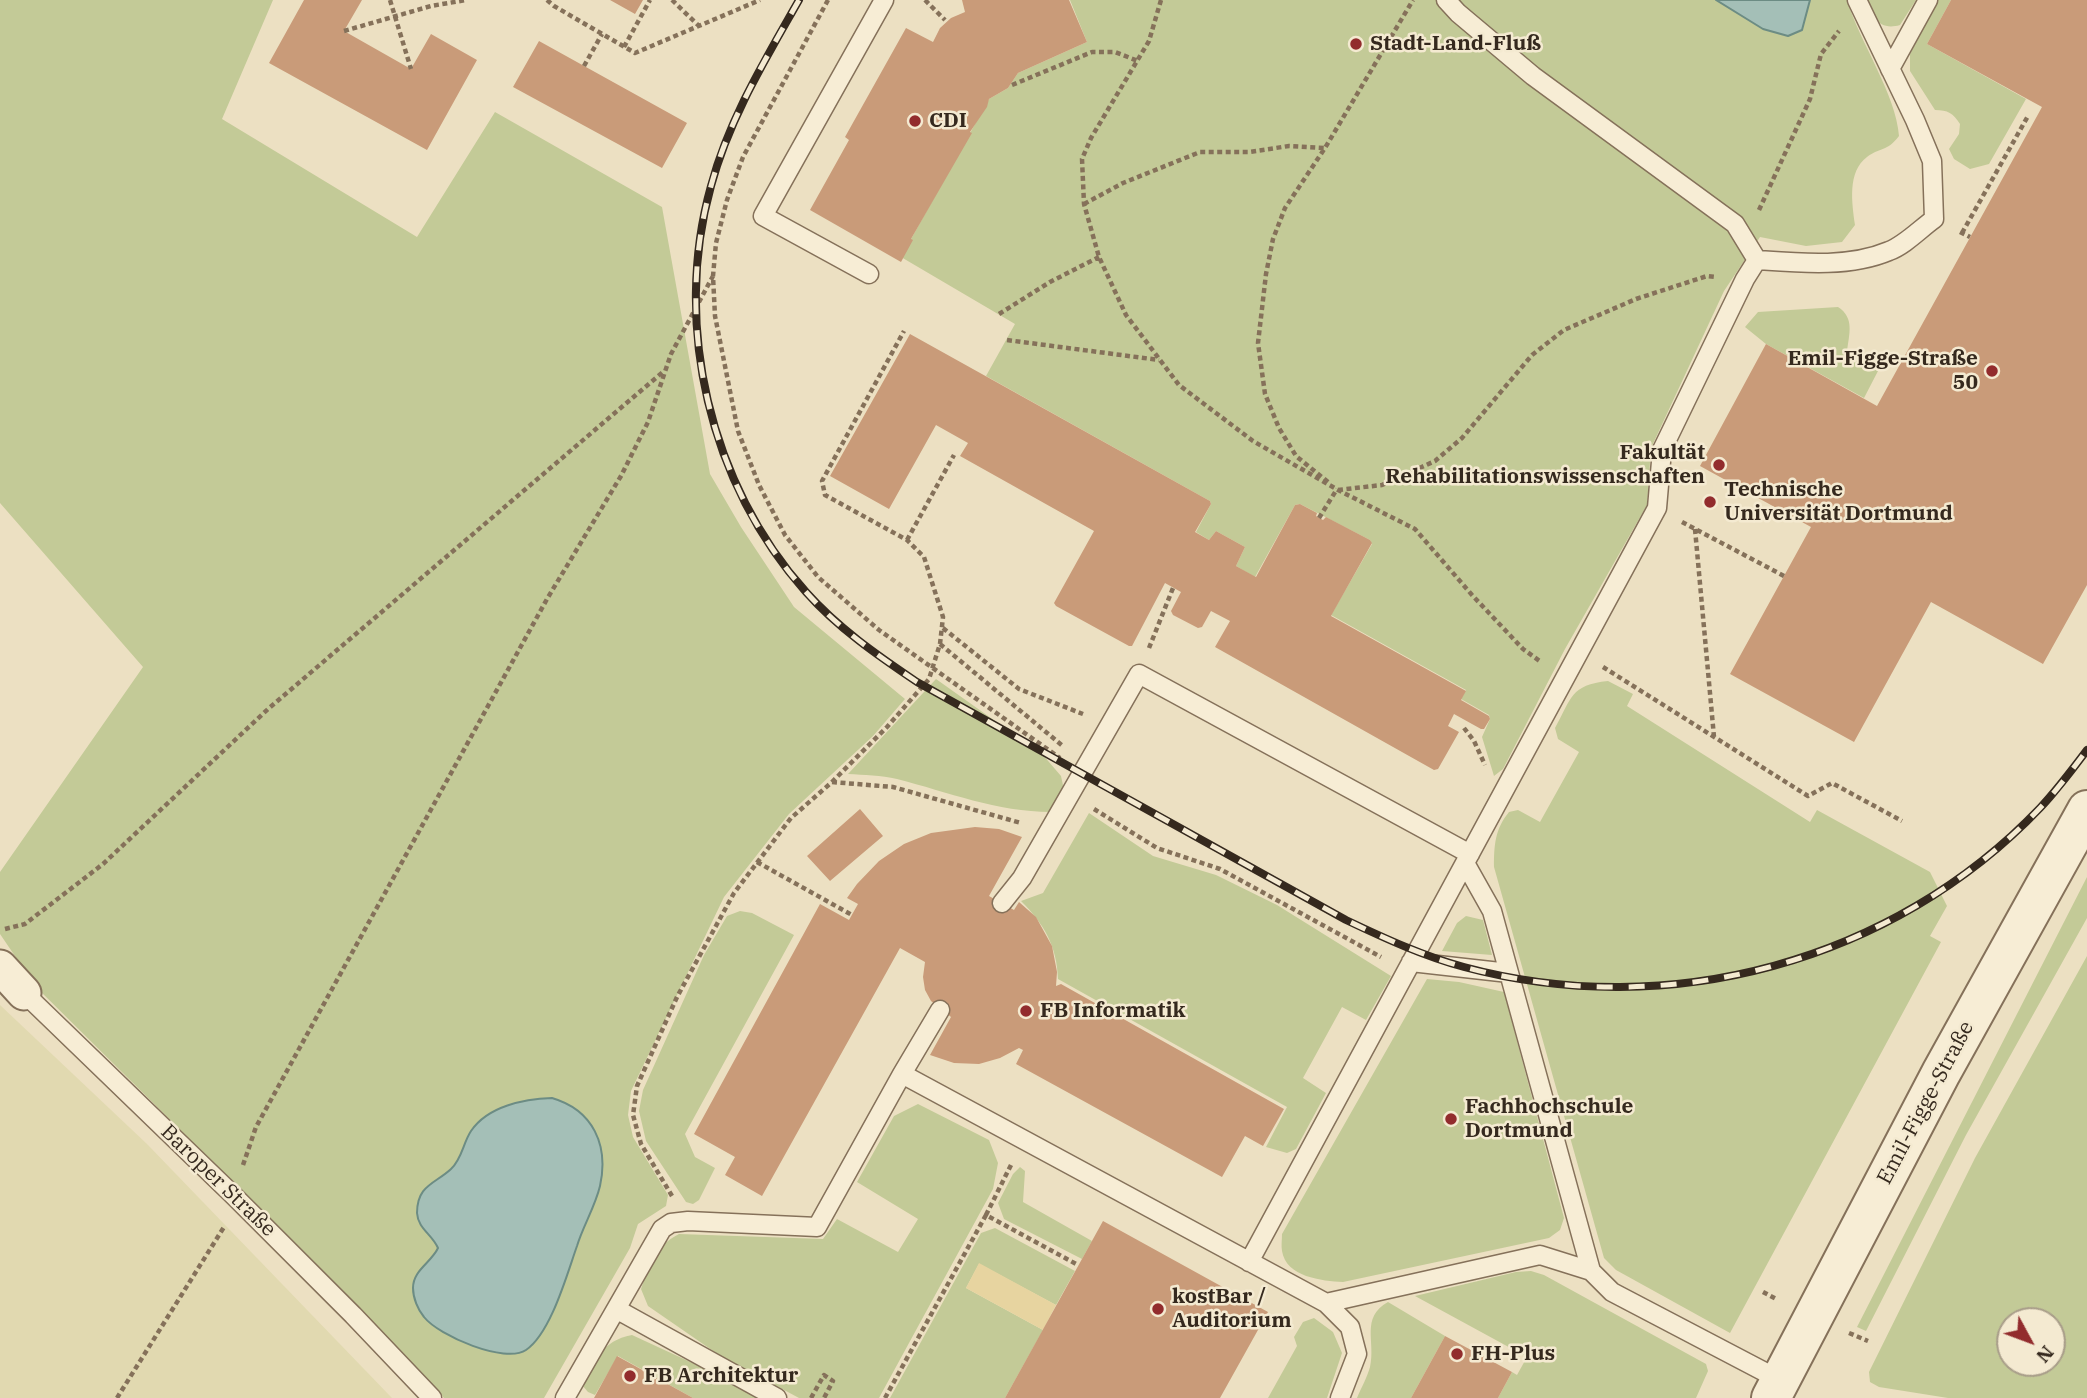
<!DOCTYPE html>
<html>
<head>
<meta charset="utf-8">
<style>
	body { margin:0 }
	#map { position:relative; width:2087px; height:1398px; overflow:hidden; background:#ece0c2; font-family:"IBM Plex Serif",serif }
	canvas { display:block }
	.north { position:absolute; left:1996px; top:1307px; width:70px; height:70px; box-sizing:border-box; background:#f4ead1; border:2px solid #a89d89; border-radius:50%; rotate:131deg; font-size:19px; font-weight:700; line-height:28px; text-align:center; color:#35291e }
	.north::after { content:''; display:block; margin:auto; width:24px; height:32px; background:#922c2d; clip-path:polygon(50% 0,100% 100%,50% 72%,0 100%) }
</style>
</head>
<body>
<div id="map">
<canvas width="2087" height="1398"></canvas>
<div class="north">N</div>
</div>
<script>
const g = document.querySelector('canvas').getContext('2d');
g.lineJoin = 'round';
function paint(path, color) {
  g.fillStyle = color;
  g.fill(path, 'evenodd');
}
function strokePath(path, color, width, dash) {
  g.strokeStyle = color;
  g.lineWidth = width;
  g.lineCap = dash ? 'butt' : 'round';
  g.setLineDash(dash || []);
  g.stroke(path);
}
function drawText(font, color, halo, rows, align = 'center') {
  g.font = font + ' "IBM Plex Serif",serif';
  g.lineWidth = 5;
  g.setLineDash([]);
  g.textBaseline = 'middle';
  g.strokeStyle = halo;
  g.fillStyle = color;
  for (const [text, x, y, turn = 0] of rows) {
    g.save();
    g.translate(x, y);
    g.rotate((+turn || 0) * Math.PI / 180);
    g.textAlign = isNaN(turn) ? turn : align;
    if (halo) g.strokeText(text, 0, 0);
    g.fillText(text, 0, 0);
    g.restore();
  }
}
paint(new Path2D(`
	M0 1005 147 1144 392 1398H0Z`), '#e1d9b0');
paint(new Path2D(`
	M0 0H273L222 119 417 237 495 112 662 207 710 474 741 527 794 607 905 699 873 736 789 814 724 897 631 1091 628 1115 633 1137 668 1195 666 1206 638 1224 630 1248 544 1398H444L324 1272 36 987 0 934V872L143 667 0 503Z
	M1070 0H1847C1860 43 1896 94 1899 136 1887 152 1880 147 1867 157 1847 172 1852 203 1855 225L1842 242 1806 246 1760 237 1724 291 1651 448 1647 505 1565 649 1503 769 1494 776 1482 737 1490 719 1489 715 1461 699 1466 690 1331 615 1372 544 1370 540 1300 504 1295 505 1255 577 1236 566 1245 547 1216 531 1209 540 1196 532 1211 504 1210 501 986 376 1015 324 901 257 989 99 1008 88 1018 73 1087 42Z
	M1865 0H1916L1900 25C1879 31 1873 17 1865 0Z
	M1938 0H1951L1927 44 2026 99 1989 164 1970 169 1954 159 1949 149 1959 134 1960 124C1953 113 1948 110 1935 110L1910 71V54Z
	M1838 307C1855 318 1849 334 1847 352L1854 359 1878 371 1864 398 1766 344 1745 327 1758 312Z
	M936 679 1043 755 1061 776 1064 790 1051 812C997 812 948 792 897 779 881 775 864 775 848 774Z
	M1608 681 1633 694 1627 706 1810 822 1817 810 1930 872 1947 906 1930 936 1941 942 1730 1333 1616 1270 1604 1258 1494 867C1494 845 1495 829 1509 812L1518 810 1540 822 1579 752 1558 739 1555 728C1572 698 1570 685 1608 681Z
	M1089 813 1153 856 1216 875 1277 905 1391 976 1366 1020 1342 1007 1303 1078 1326 1093 1296 1149 1287 1153 1266 1147 1287 1107 1058 979C1057 946 1044 924 1021 901L1043 893Z
	M2087 877V918L1966 1135 1866 1331 1857 1327Z
	M740 911 752 913 794 935 685 1134 695 1157 715 1168 699 1200 693 1204 686 1202 646 1141 639 1111 643 1090 704 955 727 916Z
	M1466 916 1483 920 1492 955 1442 951 1457 923Z
	M2087 956V1398H1948L1879 1387 1870 1382 1869 1372 1975 1158ZM2052 1321V1363H2010V1321Z
	M1427 979 1459 982 1504 992 1564 1218 1560 1230 1549 1238 1343 1282C1322 1281 1286 1277 1282 1251 1281 1246 1282 1240 1282 1234Z
	M918 1104 989 1140 998 1163 993 1189 879 1398H799L719 1355 648 1306 641 1289C650 1264 654 1247 679 1234L823 1239 837 1219 898 1252 918 1219 857 1182 894 1116Z
	M1020 1167 1025 1171 1023 1202 1092 1241 1082 1259 1004 1219 998 1203 1013 1174Z
	M995 1228 1075 1271 1056 1305 979 1264 966 1288 1043 1330 1005 1398H890L981 1233Z
	M1531 1271 1544 1275 1706 1364 1708 1371 1696 1398H1498L1512 1372 1517 1375 1527 1357 1415 1296 1516 1272Z
	M1388 1302 1445 1336 1411 1398H1357C1361 1388 1367 1378 1370 1367 1376 1341 1360 1318 1388 1302Z
	M1314 1318 1333 1332 1342 1353 1327 1398H1268L1297 1346 1294 1337 1303 1322Z
	M632 1335 712 1372 759 1398H693L618 1356 595 1395 588 1392 582 1385C597 1360 601 1341 632 1335Z`), '#c3ca97');
paint(new Path2D(`
	M979 1263 1056 1305 1043 1330 966 1288Z`), '#e7d4a0');
const water = new Path2D(`
	M1716 0H1810L1802 30 1788 36 1763 29Z
	M552 1098C593 1110 609 1145 600 1186 595 1207 583 1226 577 1246 567 1274 551 1333 526 1350 505 1364 439 1336 424 1317 418 1310 413 1298 413 1288 413 1270 431 1263 438 1248 432 1234 418 1229 417 1213 417 1185 435 1184 451 1169 462 1159 463 1143 471 1131 488 1106 524 1099 552 1098Z`);
paint(water, '#a4bfb7');
strokePath(water, '#6c8c84', 2);
paint(new Path2D(`
	M304 0H362L344 31 411 69 431 34 477 60 427 150 269 63Z
	M610 0H643L635 14Z
	M962 0H1069L1087 42 1018 73 1008 88 989 99 987 107 970 132 972 133 911 239 913 240 901 262 810 210 849 140 845 137 906 28 933 42 940 28 951 18 965 12Z
	M1951 0H2087V585L2043 664 1931 602 1854 742 1730 674 1811 527 1700 466 1766 344 1877 406 2042 107 1927 44Z
	M539 41 687 123 662 168 513 87Z
	M910 334 1210 501 1211 504 1195 532 1209 540 1216 531 1245 547 1236 566 1256 577 1295 505 1300 504 1317 513 1316 516 1323 520 1326 517 1370 540 1372 543 1331 616 1466 691 1461 700 1489 716 1490 719 1484 729H1481L1454 714 1448 726 1459 732 1438 769 1434 770 1215 647 1230 621 1211 611 1202 627 1198 628 1173 615 1171 611 1181 592 1165 583 1132 646H1129L1056 606 1054 603 1094 531 960 456 968 443 936 425 889 509 830 476Z
	M860 809 883 836 830 881 807 856Z
	M975 827 999 829 1022 837 989 896 1014 910 1019 902 1036 917 1052 946 1057 972 1056 986 1061 984 1284 1109 1263 1146 1245 1136 1222 1177 1016 1064 1023 1050 1019 1048 1000 1058 979 1064 954 1063 930 1055 951 1017 931 1001 925 990 923 977 925 962 900 948 762 1196 725 1175 735 1157 694 1134 820 904 849 920 858 904 847 898 857 884 879 861 904 844 931 833Z
	M1103 1221 1268 1312 1220 1398H1005Z
	M1445 1336 1512 1372 1498 1398H1411Z
	M617 1356 693 1398H594Z`), '#c99b79');
const service = new Path2D(`
	M1446 0 1458 13 1533 76 1735 224 1757 260
	M1890 69 1928 0
	M1757 260C1799 263 1849 268 1889 251 1905 245 1920 229 1934 219L1932 161 1915 120 1857 0
	M869 274 763 216 884 0
	M1465 863 1492 911 1591 1271
	M1002 903 1022 878 1139 674 1470 854
	M1411 962 1509 973
	M24 993 233 1195 353 1315 432 1398
	M902 1074 1326 1303 1350 1327 1357 1354 1340 1398
	M1249 1262 1657 508 1662 450 1745 279 1757 260
	M1326 1303 1540 1255 1591 1271 1612 1292 1780 1380
	M616 1309 777 1398
	M565 1398 662 1229 671 1223 688 1221 817 1227 902 1074 940 1010`);
const minor = new Path2D(`
	M0 967 24 993`);
const tertiary = new Path2D(`
	M1771 1398 1941 1073 2087 810`);
strokePath(service, '#85715a', 21);
strokePath(minor, '#85715a', 37);
strokePath(tertiary, '#85715a', 42);
strokePath(new Path2D(`
	M390 0 411 69
	M547 0 554 6 635 53 760 0
	M672 0 699 26
	M828 0 743 157 727 200 716 243 713 276 715 316 738 431 759 485 785 535 818 577 879 630 1060 758
	M925 0 945 20
	M1161 0 1149 41 1091 138 1082 159 1084 204 1099 257 1126 315 1179 385 1253 441 1338 490 1415 529 1472 595 1523 649 1541 662
	M344 31 431 6 466 0
	M624 47 650 0
	M584 66 602 34
	M1012 85 1092 52H1115L1138 61
	M1084 204 1123 183 1200 152H1249L1289 146 1325 148
	M1759 210 1810 99 1821 54 1839 31
	M1960 232 1970 237
	M1962 233 2028 116
	M999 314 1050 282 1099 257
	M1007 340 1159 360
	M1328 482 1296 456 1279 428 1265 394 1258 343 1266 274 1273 239 1285 208 1325 148 1413 0
	M1338 490 1382 485 1435 461 1462 438 1532 355 1564 330 1636 299 1707 276 1716 277
	M1319 518 1337 489
	M1682 522 1784 576
	M1695 529 1714 737
	M907 540 954 455
	M943 628 1019 689 1083 714
	M940 644 1064 747
	M1149 648 1173 588
	M1603 667 1808 796 1832 783 1902 821
	M1464 728 1474 741 1485 765
	M832 782 893 787 1021 823
	M1094 809 1157 848 1220 869 1381 957
	M757 862 852 915
	M5 929 25 924 103 864 268 709 664 371
	M243 1165 256 1127 547 599 621 476 648 422 671 354 713 276
	M1011 1165 986 1215 1078 1265
	M672 1196 641 1144 633 1115 637 1086 677 997 734 893 791 818 832 782 887 727 929 679 940 644 943 617 924 557 907 540 825 495 822 481 904 331
	M1763 1292 1778 1300
	M1849 1333 1868 1341
	M117 1398 224 1227
	M811 1398 824 1375 833 1381 824 1398
	M885 1398 986 1215`), '#85715a', 4.5, [5, 3.5]);
strokePath(service, '#f7edd5', 18);
strokePath(minor, '#f7edd5', 33);
strokePath(tertiary, '#f7edd5', 38);
const rail = new Path2D(`
	M799 0C765 60 729 119 711 186 672 325 710 485 806 592 838 628 877 655 917 682L1346 920C1384 938 1423 956 1464 967 1669 1022 1893 962 2040 808 2057 790 2072 770 2087 750`);
strokePath(rail, '#35291e', 8);
strokePath(rail, '#f4ead1', 5, [16]);
for (const [x, y, r, color] of [
	[1356,44,7,"#922c2d"],
	[915,121,7,"#922c2d"],
	[1992,371,7,"#922c2d"],
	[1719,465,7,"#922c2d"],
	[1710,502,7,"#922c2d"],
	[1026,1011,7,"#922c2d"],
	[1451,1119,7,"#922c2d"],
	[1158,1309,7,"#922c2d"],
	[1457,1354,7,"#922c2d"],
	[630,1376,7,"#922c2d"]
]) {
  const dot = new Path2D();
  dot.arc(x, y, r, 0, 2 * Math.PI);
  g.fillStyle = color;
  g.fill(dot);
  strokePath(dot, '#f4ead1', 2.5);
}
drawText('bold 21px', '#35291e', '#f4ead1', [
	["Stadt-Land-Fluß",1370,44],
	["CDI",929,121],
	["Emil-Figge-Straße",1978,359,"right"],
	["50",1978,383,"right"],
	["Fakultät",1705,453,"right"],
	["Rehabilitationswissenschaften",1705,477,"right"],
	["Technische",1724,490],
	["Universität Dortmund",1724,514],
	["FB Informatik",1040,1011],
	["Fachhochschule",1465,1107],
	["Dortmund",1465,1131],
	["kostBar /",1172,1297],
	["Auditorium",1172,1321],
	["FH-Plus",1471,1354],
	["FB Architektur",644,1376]
], 'left');
drawText('21px', '#35291e', '#f4ead1', [
	["Emil-Figge-Straße",1926,1103,-62],
	["Baroper Straße",218,1181,44]
]);
</script>
</body>
</html>
